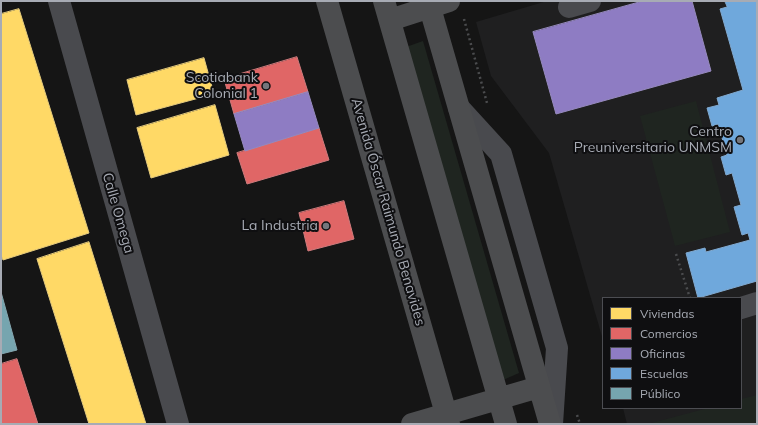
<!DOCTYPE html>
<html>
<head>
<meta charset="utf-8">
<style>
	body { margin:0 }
	#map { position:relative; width:758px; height:425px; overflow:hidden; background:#151515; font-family:Mulish,sans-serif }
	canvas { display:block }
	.frame { position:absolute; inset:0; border:2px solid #a7abb4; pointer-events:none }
	.legend { position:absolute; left:602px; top:297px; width:140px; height:112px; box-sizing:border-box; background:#0f0f11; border:1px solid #4c4d52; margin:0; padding:5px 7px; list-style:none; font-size:12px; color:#a7abb4 }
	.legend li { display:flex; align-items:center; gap:8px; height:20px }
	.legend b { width:20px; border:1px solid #4c4d52 }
</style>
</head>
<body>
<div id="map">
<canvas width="758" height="425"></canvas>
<div class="frame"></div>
<ul class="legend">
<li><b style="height:11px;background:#ffd966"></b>Viviendas</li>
<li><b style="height:11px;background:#e06666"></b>Comercios</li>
<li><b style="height:11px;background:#8e7cc3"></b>Oficinas</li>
<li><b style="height:11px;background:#6fa8dc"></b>Escuelas</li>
<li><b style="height:11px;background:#76a5af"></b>Público</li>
</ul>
</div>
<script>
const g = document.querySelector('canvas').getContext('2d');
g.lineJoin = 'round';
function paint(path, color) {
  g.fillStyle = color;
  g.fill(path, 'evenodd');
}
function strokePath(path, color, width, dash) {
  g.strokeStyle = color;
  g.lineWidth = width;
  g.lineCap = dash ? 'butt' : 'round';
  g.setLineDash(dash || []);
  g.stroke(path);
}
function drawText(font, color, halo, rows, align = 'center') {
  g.font = font + ' Mulish,sans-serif';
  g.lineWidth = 4;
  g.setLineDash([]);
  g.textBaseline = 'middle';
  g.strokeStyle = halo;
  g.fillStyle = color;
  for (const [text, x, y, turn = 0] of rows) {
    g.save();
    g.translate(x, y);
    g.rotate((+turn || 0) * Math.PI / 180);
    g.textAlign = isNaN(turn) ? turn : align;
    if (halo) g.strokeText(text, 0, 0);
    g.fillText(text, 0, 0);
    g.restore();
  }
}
paint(new Path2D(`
	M547 1H757V424H627L623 408H741V298H603V340L549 153 491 76 476 22Z`), '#1f1f20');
paint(new Path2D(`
	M423 41 519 373 503 380 406 47Z
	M696 101 730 232 675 246 640 116Z
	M757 395V424H648L708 408H741V399Z`), '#1f2520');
const homes = new Path2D(`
	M19 9 89 233 3 260 1 255V14Z
	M204 58 214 94 136 115 127 80Z
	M215 105 229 155 151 178 137 128Z
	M89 242 146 424H89L37 259Z`);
paint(homes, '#ffd966');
strokePath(homes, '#e5cb7d', 1);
const shops = new Path2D(`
	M297 57 308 92 234 114 224 79Z
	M319 128 329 160 247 184 237 153Z
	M344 201 354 239 308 251 299 213Z
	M17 359 38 424H1V364Z`);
paint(shops, '#e06666');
strokePath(shops, '#cf7b7d', 1);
const offices = new Path2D(`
	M643 1H692L711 71 556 114 533 32Z
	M308 92 319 128 245 151 234 114Z`);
paint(offices, '#8e7cc3');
strokePath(offices, '#968abe', 1);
const schools = new Path2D(`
	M725 1H757V281L698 298 686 253 705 248 706 252 750 240 748 233 742 235 734 207 741 205 732 173 726 175 721 157 727 155 718 124 712 126 707 108 719 105 717 98 743 90 720 9 727 7Z`);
paint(schools, '#6fa8dc');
strokePath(schools, '#80a9d0', 1);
const public = new Path2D(`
	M1 292 17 350 1 354Z`);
paint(public, '#76a5af');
strokePath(public, '#85a7b0', 1);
strokePath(new Path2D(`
	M464 19 487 103
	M676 254 690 298
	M577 415 580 424`), '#4b4c4e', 2.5, [2, 3]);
strokePath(new Path2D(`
	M59 1 178 424
	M569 7 590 1
	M459 108 501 154 557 348 552 424
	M741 308 757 303`), '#494a4e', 22);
strokePath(new Path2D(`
	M327 1 449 424
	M384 1 506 424
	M428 1 550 424
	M390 20 449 1
	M412 424 539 387`), '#4c4d4f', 22);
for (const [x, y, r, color] of [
	[266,86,4,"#74767c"],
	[740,140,4,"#74767c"],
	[326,226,4,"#74767c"]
]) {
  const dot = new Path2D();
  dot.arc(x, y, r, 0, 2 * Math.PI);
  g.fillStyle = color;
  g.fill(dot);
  strokePath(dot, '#0f0f11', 1.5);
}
drawText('14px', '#a7abb4', '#0f0f11', [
	["Scotiabank",258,78],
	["Colonial 1",258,94],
	["Centro",732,132],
	["Preuniversitario UNMSM",732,148],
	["La Industria",318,226]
], 'right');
drawText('14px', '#a7abb4', '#0f0f11', [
	["Avenida Óscar Raimundo Benavides",388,212,74],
	["Calle Omega",118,213,74]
]);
</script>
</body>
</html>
